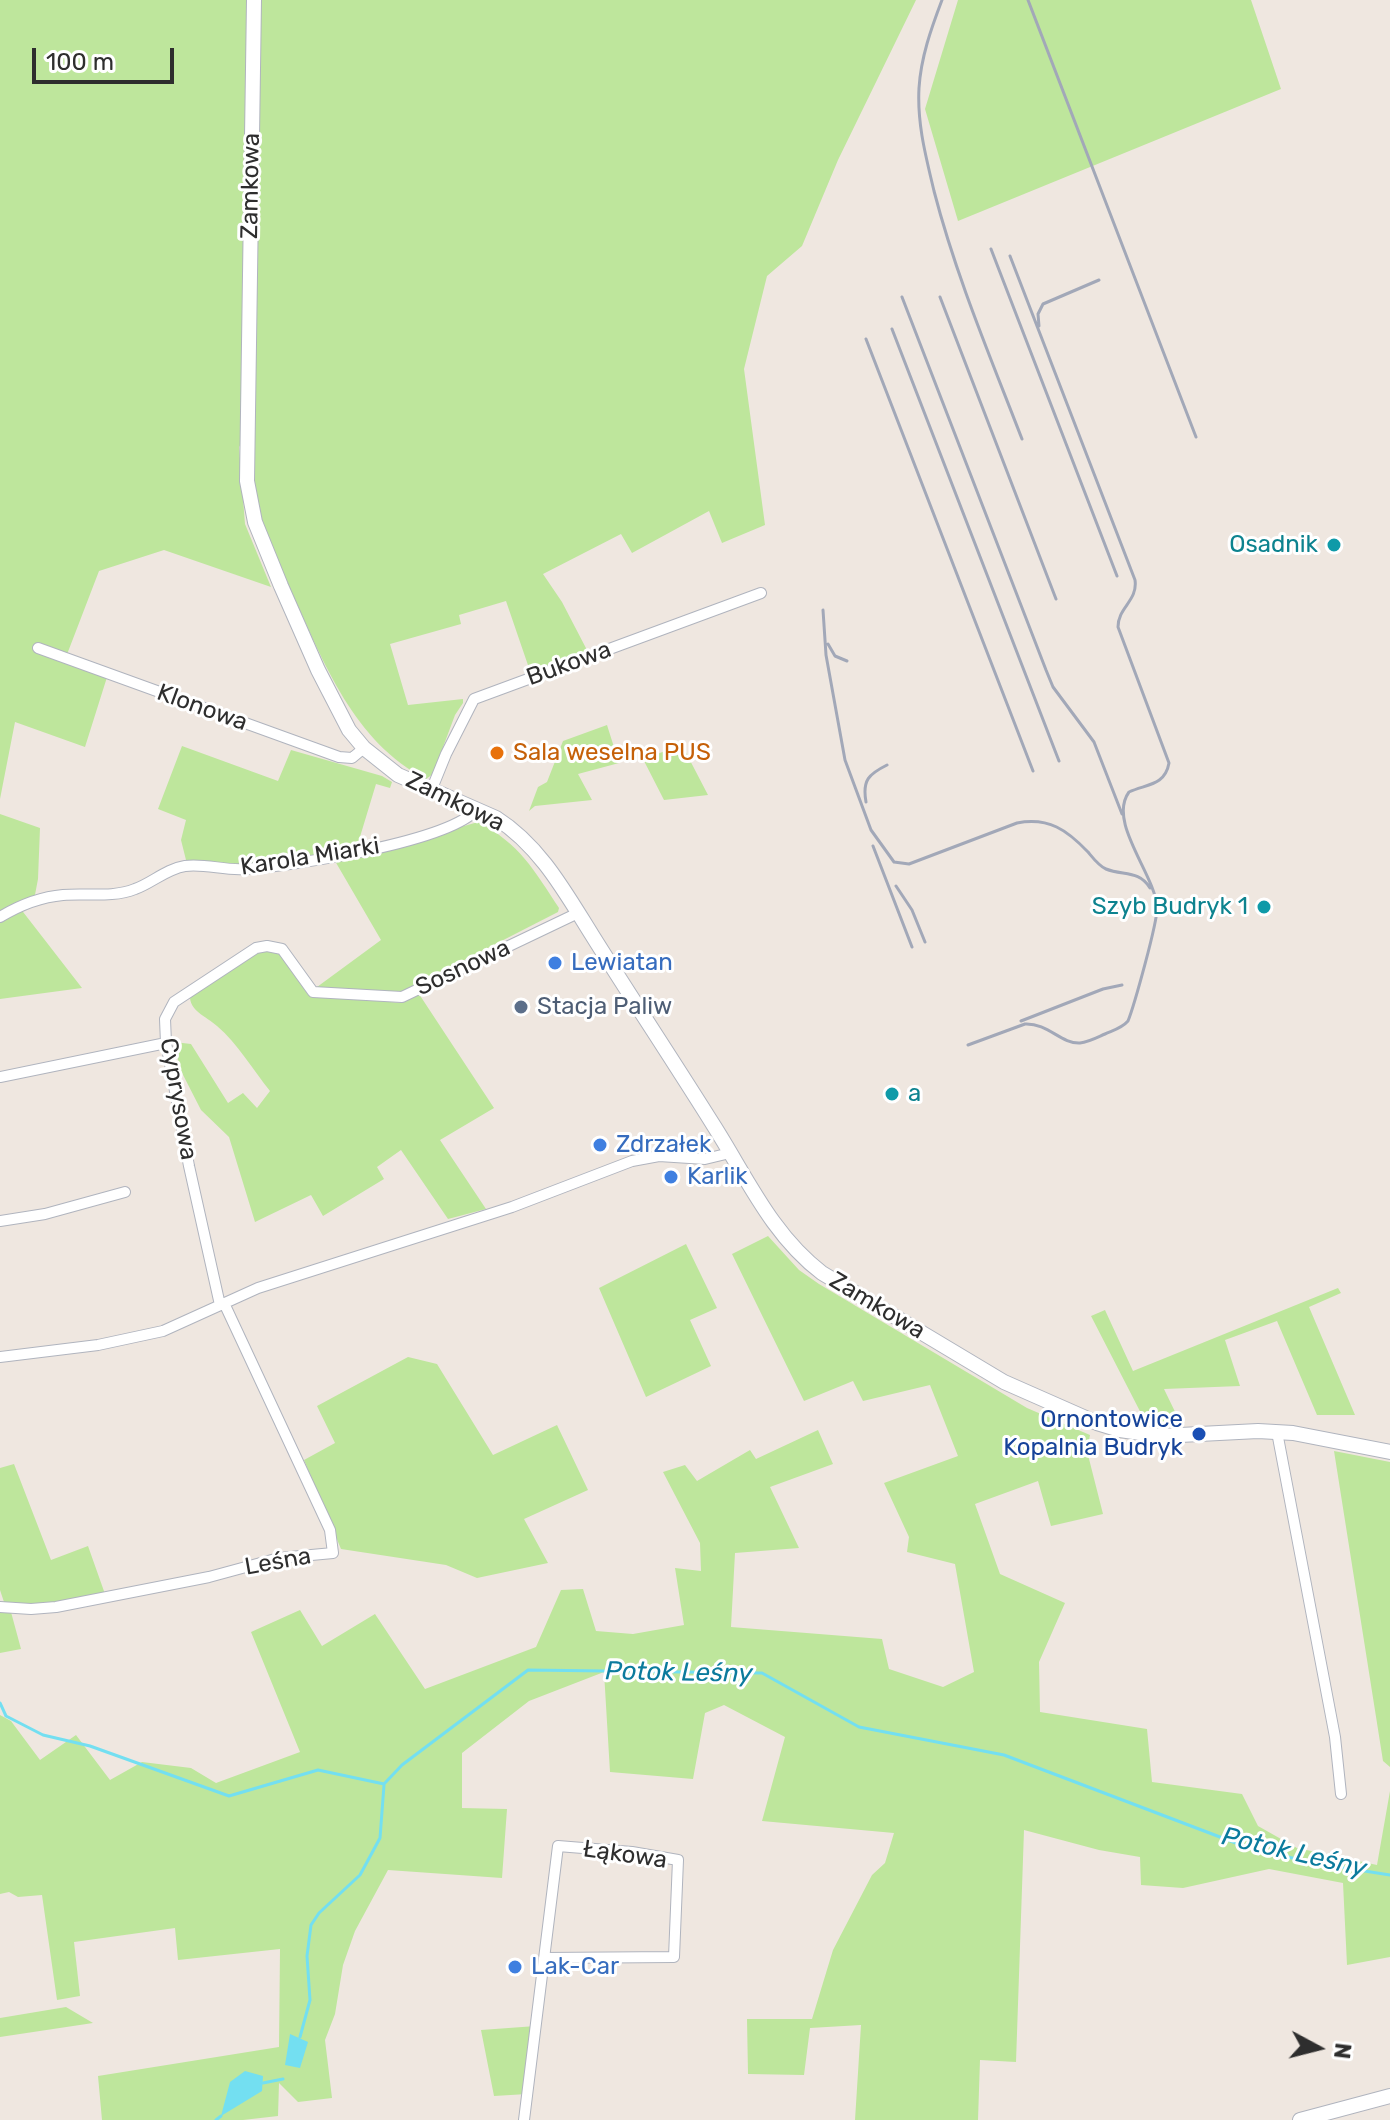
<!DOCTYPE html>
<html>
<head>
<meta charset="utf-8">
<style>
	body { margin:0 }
	#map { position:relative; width:1390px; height:2120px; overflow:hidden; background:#efe7e0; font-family:Rubik,sans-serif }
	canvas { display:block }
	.north { position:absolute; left:1278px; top:2008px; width:80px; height:80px; -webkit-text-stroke:6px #fff; paint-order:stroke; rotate:97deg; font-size:22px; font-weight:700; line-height:32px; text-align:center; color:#2e2e2e }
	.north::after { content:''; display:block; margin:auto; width:28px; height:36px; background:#2e2e2e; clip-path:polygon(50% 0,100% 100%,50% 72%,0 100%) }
	.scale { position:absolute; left:32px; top:48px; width:142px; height:36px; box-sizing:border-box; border:4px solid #2e2e2e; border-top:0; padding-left:10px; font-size:24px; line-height:28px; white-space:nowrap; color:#2e2e2e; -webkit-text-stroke:6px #fff; paint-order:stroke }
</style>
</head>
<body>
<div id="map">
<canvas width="1390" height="2120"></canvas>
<div class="north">N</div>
<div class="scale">100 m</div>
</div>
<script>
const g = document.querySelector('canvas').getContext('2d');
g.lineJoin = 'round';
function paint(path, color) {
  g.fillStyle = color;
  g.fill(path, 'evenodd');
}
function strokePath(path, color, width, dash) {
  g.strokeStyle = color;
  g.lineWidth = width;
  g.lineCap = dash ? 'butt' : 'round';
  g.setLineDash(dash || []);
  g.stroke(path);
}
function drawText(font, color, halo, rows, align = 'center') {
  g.font = font + ' Rubik,sans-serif';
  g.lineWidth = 6;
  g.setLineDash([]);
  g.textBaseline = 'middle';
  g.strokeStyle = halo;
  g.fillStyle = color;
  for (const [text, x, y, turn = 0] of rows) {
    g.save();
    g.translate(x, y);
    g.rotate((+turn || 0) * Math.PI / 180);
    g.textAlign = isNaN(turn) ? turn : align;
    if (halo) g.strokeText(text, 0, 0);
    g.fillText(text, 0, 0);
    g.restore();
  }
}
paint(new Path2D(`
	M0 0H916L838 160 802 246 767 276 744 369 765 525 722 543 709 511 632 553 621 534 543 574 562 602 588 652 530 671 506 601 459 615 461 624 390 644 408 705 463 699V703L455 715 433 774 426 779C354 742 324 663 292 593 282 570 267 545 260 520 253 489 253 460 252 428L239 447 245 524 271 587 164 550 99 571 66 657 108 674 85 747 15 722 0 799Z
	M958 0H1251L1281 89 958 221 925 109Z
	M607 725 619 763 578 774 592 800 535 806 529 811 538 787 547 782 563 741Z
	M682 745 708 795 664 800 643 759Z
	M182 746 278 781 291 750 382 776 392 782 390 788 376 784 356 850 237 867 187 864 181 840 186 820 158 809Z
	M0 814 40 828 38 879 34 900 20 908 82 988 0 999Z
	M478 822C520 844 534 870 559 908L558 912 400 993 317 987 381 940 335 861 369 857 374 852Z
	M268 950 279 953 310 995 402 1003 419 994 494 1108 440 1140 486 1209 448 1219 401 1150 377 1167 384 1179 323 1216 311 1195 255 1222 229 1137 201 1110 180 1069 174 1042 191 1044 228 1103 243 1093 257 1108 270 1091C253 1070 238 1044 217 1026 206 1016 189 1011 190 995L253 954Z
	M768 1236 799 1270 819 1284 1027 1408 1090 1435 1087 1451 1103 1514 1051 1526 1038 1481 975 1504 1000 1574 1065 1603 1039 1662 1040 1712 1147 1729 1152 1782 1242 1794 1258 1826 1297 1848 1377 1865 1390 1791V1957L1347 1965 1343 1883 1269 1869 1183 1888 1141 1885 1140 1857 1099 1850 1024 1830 1016 2062 980 2060 978 2120H855L861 2025 810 2028 804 2075 748 2074 747 2019H812L833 1950 872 1875 885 1863 894 1833 762 1821 785 1737 724 1705 705 1713 693 1779 610 1772 604 1672 529 1701 462 1753V1808L507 1809 502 1878 388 1870 355 1931 343 1965 335 2014 325 2040 332 2098 298 2102 279 2083 278 2116 243 2120H102L98 2076 279 2047 280 1949 178 1960 175 1928 74 1942 80 1996 57 2000 42 1895 18 1897 9 1892 0 1894V1715L11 1721 40 1760 76 1735 110 1780 142 1762 191 1768 216 1783 300 1752 251 1632 300 1610 322 1646 375 1614 425 1689 536 1647 561 1590 583 1589 596 1631 633 1634 684 1625 675 1568 701 1571 700 1543 663 1472 685 1465 697 1481 750 1450 756 1459 818 1430 833 1464 770 1487 799 1548 735 1553 731 1627 882 1639 889 1669 943 1687 974 1672 955 1564 907 1552 909 1537 884 1483 958 1456 930 1385 863 1401 853 1381 804 1401 732 1254Z
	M686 1244 717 1308 690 1320 711 1366 646 1397 599 1288Z
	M1338 1288 1341 1293 1309 1307 1355 1415H1317L1277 1321 1225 1340 1240 1386 1164 1389 1180 1422 1145 1421 1091 1316 1105 1310 1133 1371Z
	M408 1357 437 1364 493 1455 557 1425 588 1490 524 1519 548 1563 477 1578 446 1565 341 1549 304 1460 335 1443 317 1406Z
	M1334 1451 1390 1462V1767L1383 1761Z
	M14 1464 51 1560 88 1546 105 1594C71 1600 39 1607 4 1602L0 1590V1468Z
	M0 1610 11 1612 21 1649 0 1653Z
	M66 2007 93 2023 0 2037V2018Z
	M536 2026 527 2094 494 2096 481 2030Z`), '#bee69c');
paint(new Path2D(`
	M290 2034 308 2042 300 2068 285 2065Z
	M245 2071 263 2076 262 2091 221 2116 230 2082Z`), '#73dff1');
strokePath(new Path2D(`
	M0 1703 6 1716 43 1735 90 1746 229 1796 318 1770 384 1784 402 1765 528 1670 762 1673 859 1727 1004 1755 1249 1848 1314 1863 1390 1875
	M300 2037 310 2000 307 1956 311 1925 319 1913 360 1875 380 1838 384 1785
	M263 2083 283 2079
	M216 2120 221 2116`), '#73dff1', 3);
const street = new Path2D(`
	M38 648 339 757 352 758 364 748
	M431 791 446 754 474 699 761 593
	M0 917C20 905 40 897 63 895 86 893 113 898 135 889 152 883 166 869 185 866 204 863 226 871 245 869 292 866 449 842 477 809
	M0 1077 166 1043
	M0 1221 45 1214 125 1192
	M220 1305 189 1166 166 1043 165 1019 174 1002 256 948 267 946 282 949 313 992 402 997 578 913
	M0 1357 98 1345 163 1331 258 1288 512 1207 632 1161 659 1156 705 1159 730 1153
	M1277 1432 1335 1737 1341 1794
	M0 1607 31 1609 56 1607 209 1577 279 1558 333 1553 330 1530 224 1303
	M524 2120 558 1846 632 1852 678 1860 674 1957 544 1958`);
const secondary = new Path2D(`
	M254 0 247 481 255 522 281 586 318 670 349 730 364 748 398 775 496 818C540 846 565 892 592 935 632 999 674 1062 714 1126 747 1178 772 1235 822 1273L1004 1382 1097 1423 1120 1430 1161 1436 1258 1431 1293 1433 1390 1452
	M1300 2120 1390 2096`);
strokePath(street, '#b0b4be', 12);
strokePath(secondary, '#b0b4be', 16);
strokePath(street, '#fff', 10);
strokePath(secondary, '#fff', 14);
strokePath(new Path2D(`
	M942 0C931 29 921 57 919 88 917 124 926 157 934 191 956 276 990 356 1022 439
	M1028 0 1196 437
	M991 249 1117 576
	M902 297 1046 670 1053 687 1094 742 1122 814
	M940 297 1056 599
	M1039 326 1038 314 1043 304 1099 280
	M892 329 1059 761
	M866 339 1033 771
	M823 610 826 655 845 760 871 830 894 862 909 864 1017 823C1049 817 1067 830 1088 852 1093 858 1099 866 1106 869 1123 876 1139 870 1150 888
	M828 644 835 656 847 661
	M866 802C862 780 869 774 887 765
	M873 846 912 947
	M896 886 912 910 925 942
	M1021 1021 1103 989 1122 985
	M968 1045 1025 1024C1048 1023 1061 1044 1080 1043 1089 1042 1098 1037 1105 1034 1114 1030 1122 1028 1128 1021 1134 1006 1158 921 1157 907 1155 874 1107 822 1129 792 1146 784 1165 786 1169 763L1118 627C1118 607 1138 601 1135 580L1010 256`), '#a2a8b8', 3);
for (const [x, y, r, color] of [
	[1334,545,8,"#0f9aa8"],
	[497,753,8,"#e8710a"],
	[1264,907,8,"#0f9aa8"],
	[555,963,8,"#3f7fe0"],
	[521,1007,8,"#5c6f8a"],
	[892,1094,8,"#0f9aa8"],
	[600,1145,8,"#3f7fe0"],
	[671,1177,8,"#3f7fe0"],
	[1199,1434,8,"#1a4fb4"],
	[515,1967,8,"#3f7fe0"]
]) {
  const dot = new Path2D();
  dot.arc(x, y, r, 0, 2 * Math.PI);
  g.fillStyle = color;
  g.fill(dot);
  strokePath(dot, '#fff', 3);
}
drawText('24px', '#2e2e2e', '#fff', [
	["Zamkowa",251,186,-89],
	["Bukowa",569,664,-20],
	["Klonowa",202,708,20],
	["Zamkowa",455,802,26],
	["Karola Miarki",310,857,-9],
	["Sosnowa",463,968,-25],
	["Cyprysowa",178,1099,80],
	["Zamkowa",877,1306,31],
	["Leśna",278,1562,-10],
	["Łąkowa",625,1855,8]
]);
drawText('24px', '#0d838f', '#fff', [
	["Osadnik",1318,545],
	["Szyb Budryk 1",1248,907],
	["a",908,1094,"left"]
], 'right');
drawText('24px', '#c56008', '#fff', [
	["Sala weselna PUS",513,753]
], 'left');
drawText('24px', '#366cbe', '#fff', [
	["Lewiatan",571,963],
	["Zdrzałek",616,1145],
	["Karlik",687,1177],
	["Lak-Car",531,1967]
], 'left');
drawText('24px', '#4e5e75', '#fff', [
	["Stacja Paliw",537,1007]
], 'left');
drawText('24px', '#164399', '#fff', [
	["Ornontowice",1183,1420],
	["Kopalnia Budryk",1183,1448]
], 'right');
drawText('italic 26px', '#0b7b9d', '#fff', [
	["Potok Leśny",679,1673,1],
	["Potok Leśny",1294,1853,13]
]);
</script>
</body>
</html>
